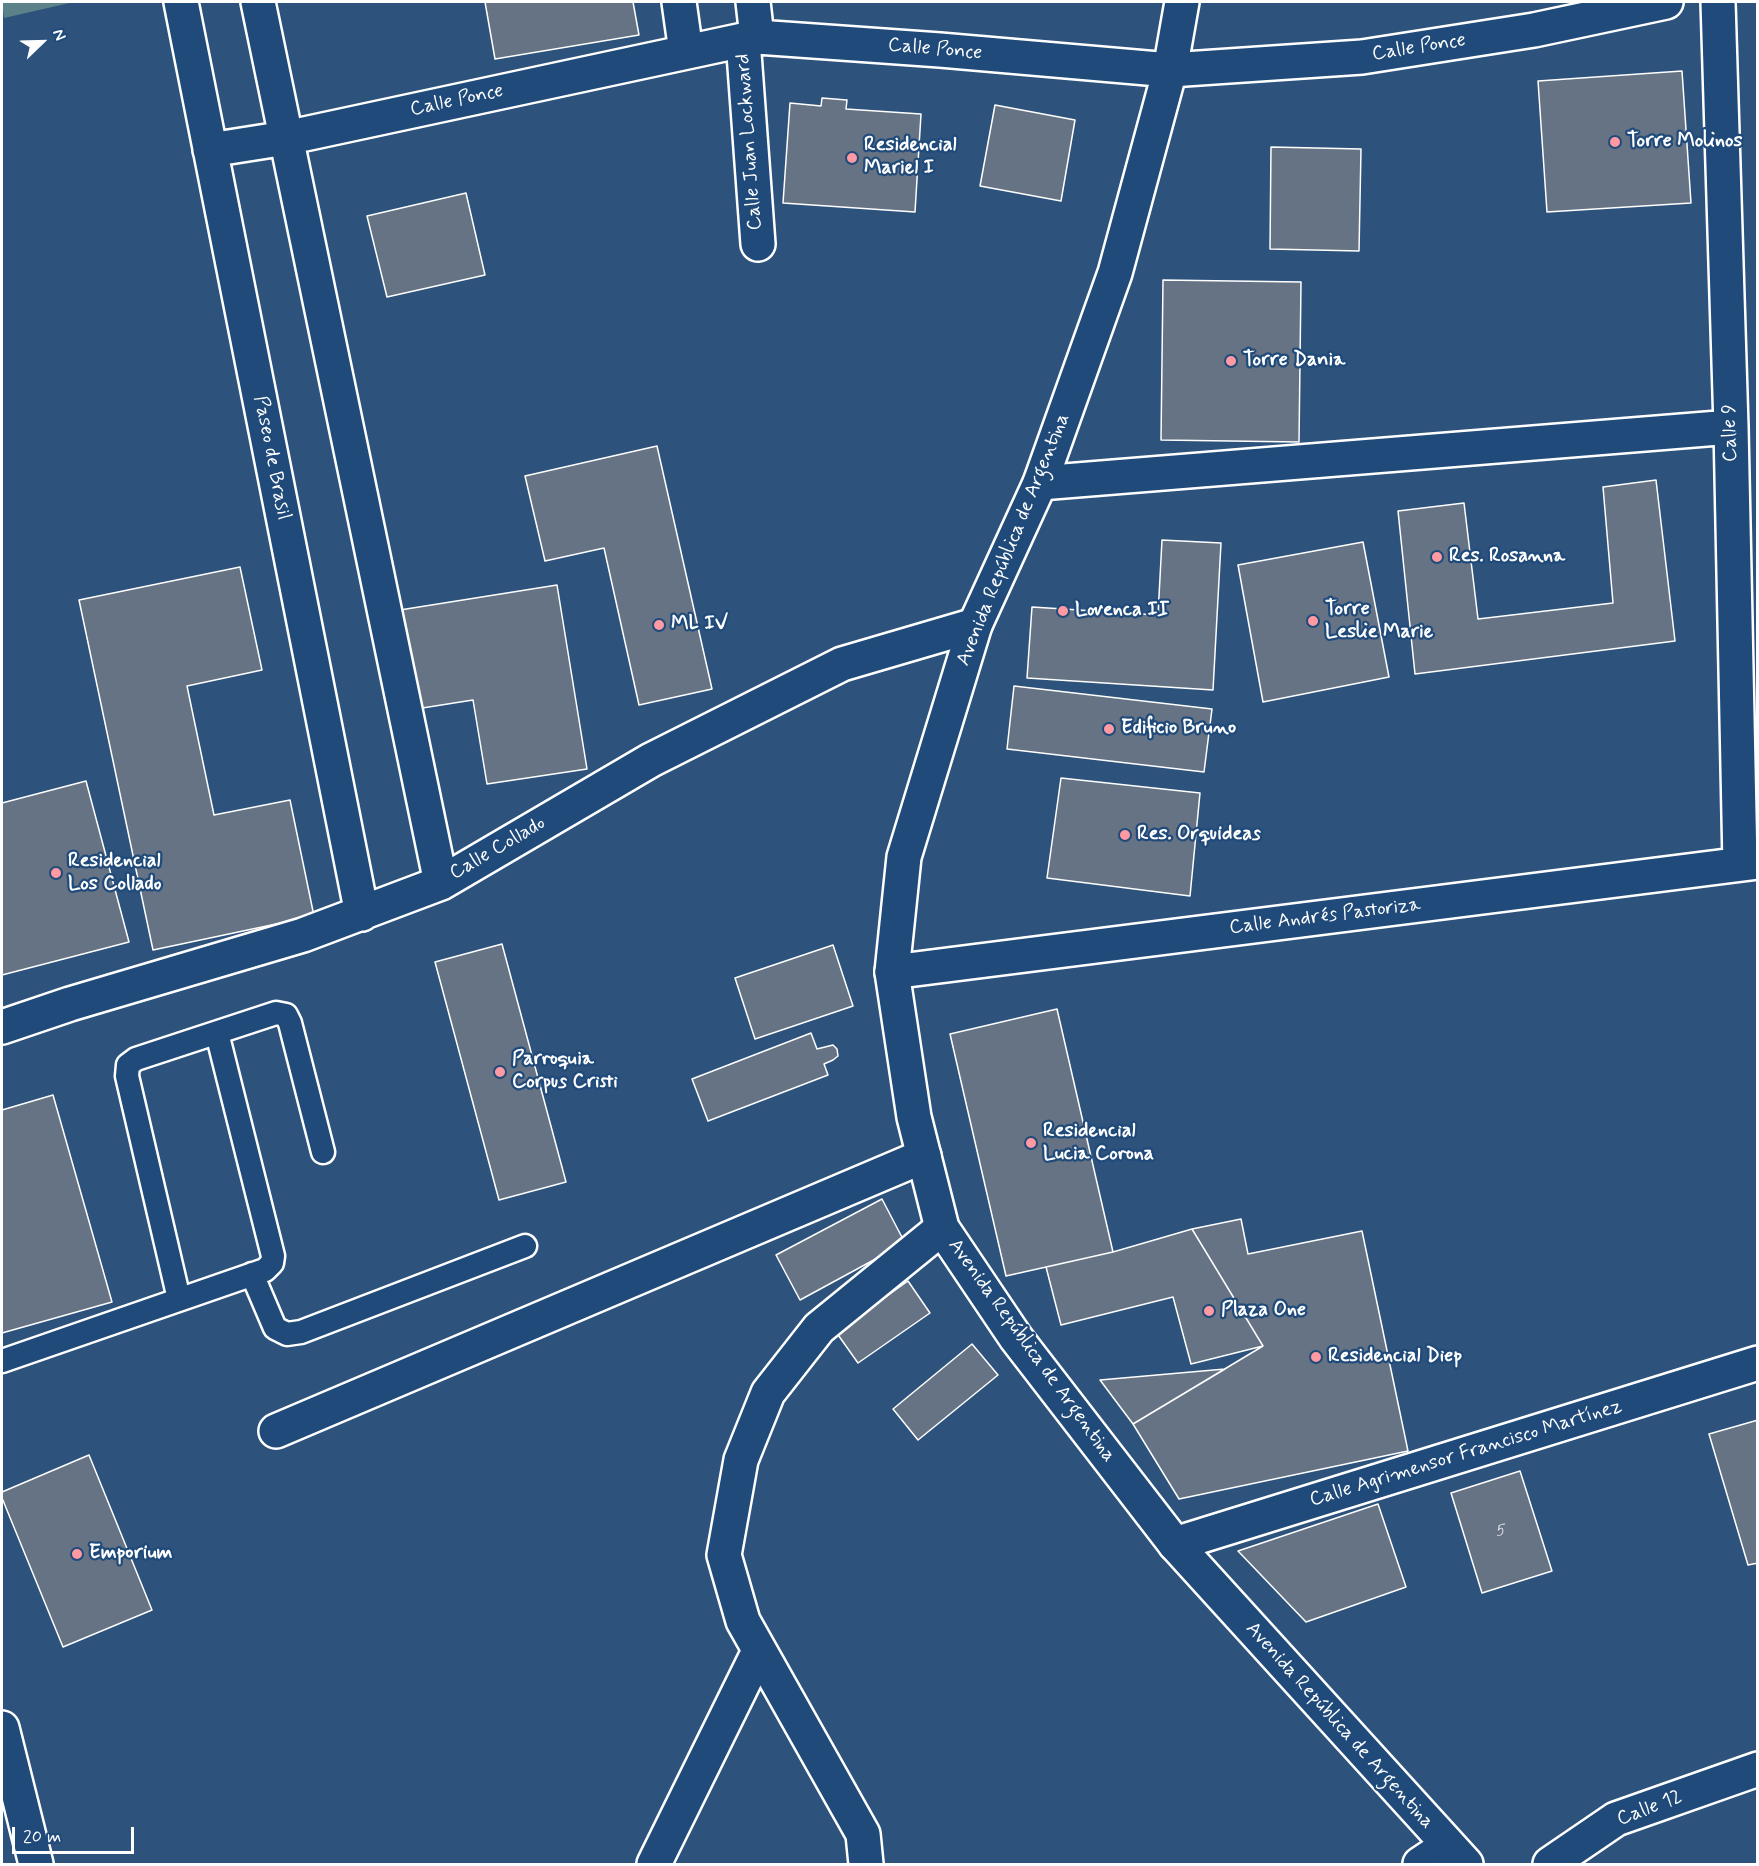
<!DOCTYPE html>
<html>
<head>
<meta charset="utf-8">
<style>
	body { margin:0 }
	#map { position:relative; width:1759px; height:1866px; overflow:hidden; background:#2d527c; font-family:Mynerve,sans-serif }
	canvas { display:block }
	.frame { position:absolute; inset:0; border:3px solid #fff; pointer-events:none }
	.north { position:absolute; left:12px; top:12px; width:60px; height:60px; -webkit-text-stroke:4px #1f4a7a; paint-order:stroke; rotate:67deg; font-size:16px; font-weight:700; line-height:24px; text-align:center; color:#fff }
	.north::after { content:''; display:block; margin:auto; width:21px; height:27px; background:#fff; clip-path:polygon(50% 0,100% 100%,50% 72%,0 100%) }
	.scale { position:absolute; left:12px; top:1827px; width:122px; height:27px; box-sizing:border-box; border:3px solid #fff; border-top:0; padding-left:8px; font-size:18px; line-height:21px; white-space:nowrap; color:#fff; -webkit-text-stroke:4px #1f4a7a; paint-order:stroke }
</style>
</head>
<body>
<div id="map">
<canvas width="1759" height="1866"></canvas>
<div class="frame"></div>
<div class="north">N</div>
<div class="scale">20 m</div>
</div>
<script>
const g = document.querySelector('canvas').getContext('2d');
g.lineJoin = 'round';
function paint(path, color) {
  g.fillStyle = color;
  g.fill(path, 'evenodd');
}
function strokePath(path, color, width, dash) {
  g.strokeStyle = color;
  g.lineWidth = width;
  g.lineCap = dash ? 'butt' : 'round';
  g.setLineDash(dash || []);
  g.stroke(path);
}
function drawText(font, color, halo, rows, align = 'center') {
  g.font = font + ' Mynerve,sans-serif';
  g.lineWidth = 4.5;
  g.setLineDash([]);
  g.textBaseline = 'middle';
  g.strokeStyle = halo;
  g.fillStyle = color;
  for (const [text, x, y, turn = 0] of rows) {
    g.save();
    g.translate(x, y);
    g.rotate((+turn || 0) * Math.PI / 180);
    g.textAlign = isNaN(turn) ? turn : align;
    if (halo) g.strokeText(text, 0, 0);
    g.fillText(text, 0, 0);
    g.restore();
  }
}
paint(new Path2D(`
	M2 2H74L4 18Z`), '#5b8288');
const building = new Path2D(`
	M485 2H633L639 35 495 59Z
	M1682 71 1691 203 1547 212 1538 81Z
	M822 98 847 100 846 109 921 114 915 212 783 203 790 103 821 106Z
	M995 105 1075 120 1061 201 980 186Z
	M1271 147 1361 149 1359 251 1270 249Z
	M466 193 485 275 387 297 367 216Z
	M1163 280 1301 282 1299 442 1161 440Z
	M657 446 712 689 639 705 604 548 545 561 525 476Z
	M1656 480 1675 641 1415 674 1398 511 1464 503 1478 619 1613 603 1603 487Z
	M1162 540 1221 543 1213 690 1027 678 1032 607 1158 615Z
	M1363 542 1389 677 1263 702 1238 565Z
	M240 567 262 670 187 686 214 815 290 800 314 916 153 950 79 600Z
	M557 585 587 769 487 784 473 700 416 709 400 610Z
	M1014 686 1212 709 1204 772 1007 749Z
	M1061 778 1200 793 1190 896 1047 878Z
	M86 781 129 942 2 975V803Z
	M502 944 566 1182 499 1200 435 962Z
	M833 945 853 1006 755 1039 735 978Z
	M1057 1009 1113 1252 1006 1276 950 1034Z
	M811 1033 817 1049 833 1045 837 1049 838 1056 833 1060 824 1064 828 1075 708 1121 692 1079Z
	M53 1095 112 1302 2 1333V1110Z
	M882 1199 905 1243 800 1300 776 1255Z
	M1241 1219 1248 1254 1362 1231 1408 1451 1179 1499 1133 1424 1263 1346 1192 1229Z
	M1192 1229 1263 1346 1191 1364 1173 1297 1061 1325 1046 1267 1113 1252Z
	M908 1281 930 1313 858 1363 836 1332Z
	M972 1344 998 1375 918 1440 893 1409Z
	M1225 1369 1133 1424 1100 1380Z
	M1758 1420V1563L1748 1565 1709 1434Z
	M89 1455 152 1610 63 1647 2 1498V1492Z
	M1520 1471 1552 1571 1482 1593 1451 1493Z
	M1378 1504 1406 1587 1306 1622 1238 1551Z`);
paint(building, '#657384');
strokePath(building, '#fff', 1.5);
const lane = new Path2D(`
	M252 1274 275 1328 287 1334 301 1332 525 1246
	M179 1299 127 1076 128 1065 136 1059 276 1013 286 1015 290 1023 323 1152
	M2 1361 265 1270 272 1263 273 1256 217 1033`);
const street = new Path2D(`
	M181 2 362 914
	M258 2 441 883
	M679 2 686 52
	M753 2 757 37
	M1718 2 1731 427 1740 864
	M743 40 758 244
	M210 150 286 138 757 37 940 50 1170 70 1362 57 1534 30 1666 2
	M1040 483 1731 427
	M892 972 1758 862
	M2 1027 70 1004 303 935 441 883 651 760 842 664 975 625
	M276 1431 924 1156
	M1175 1544 1758 1363
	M2 1728 36 1864
	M654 1864 759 1651
	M866 1864 863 1834 743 1621 724 1555 741 1460 768 1393 819 1328 942 1228
	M1420 1864 1447 1846
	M1550 1864 1616 1819 1758 1769`);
const secondary = new Path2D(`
	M1182 2 1170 70 1115 273 1040 483 975 625 904 857 892 972 914 1117 942 1228 1016 1338 1175 1544 1466 1864`);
strokePath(lane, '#fff', 27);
strokePath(street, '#fff', 38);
strokePath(secondary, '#fff', 38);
strokePath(lane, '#1f4a7a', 22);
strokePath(street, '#1f4a7a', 33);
strokePath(secondary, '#1f4a7a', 33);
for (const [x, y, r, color] of [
	[1615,142,6,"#ff9aa2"],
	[852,158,6,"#ff9aa2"],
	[1231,361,6,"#ff9aa2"],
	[1437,557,6,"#ff9aa2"],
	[1063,611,6,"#ff9aa2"],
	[1313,621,6,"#ff9aa2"],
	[659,625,6,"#ff9aa2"],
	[1109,729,6,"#ff9aa2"],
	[1125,835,6,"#ff9aa2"],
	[56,873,6,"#ff9aa2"],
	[500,1072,6,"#ff9aa2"],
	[1031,1143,6,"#ff9aa2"],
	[1209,1311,6,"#ff9aa2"],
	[1316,1357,6,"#ff9aa2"],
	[77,1554,6,"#ff9aa2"]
]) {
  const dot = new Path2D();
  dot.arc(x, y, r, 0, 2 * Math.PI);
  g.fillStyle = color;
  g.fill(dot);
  strokePath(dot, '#1f4a7a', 2);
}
drawText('16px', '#d8dce0', null, [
	["5",1501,1532]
]);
drawText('20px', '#fff', '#1f4a7a', [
	["Calle Ponce",1419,48,-9],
	["Calle Ponce",935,50,5],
	["Calle Ponce",457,101,-12],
	["Calle Juan Lockward",750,142,-94],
	["Calle 9",1731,433,-91],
	["Paseo de Brasil",271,458,79],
	["Avenida República de Argentina",1014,540,-68],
	["Calle Collado",498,849,-30],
	["Calle Andrés Pastoriza",1325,917,-7],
	["Avenida República de Argentina",1031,1351,54],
	["Calle Agrimensor Francisco Martínez",1466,1454,-17],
	["Avenida República de Argentina",1339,1726,48],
	["Calle 12",1650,1809,-21]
]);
drawText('bold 20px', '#fff', '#1f4a7a', [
	["Torre Molinos",1627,142],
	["Residencial",864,146],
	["Mariel I",864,169],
	["Torre Dania",1243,361],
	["Res. Rosanna",1449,557],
	["Torre",1325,610],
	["Leslie Marie",1325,633],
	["Lovenca II",1075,611],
	["ML IV",671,625],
	["Edificio Bruno",1121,729],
	["Res. Orquideas",1137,835],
	["Residencial",68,862],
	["Los Collado",68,885],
	["Parroquia",512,1060],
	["Corpus Cristi",512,1083],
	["Residencial",1043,1132],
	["Lucia Corona",1043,1155],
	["Plaza One",1221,1311],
	["Residencial Diep",1328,1357],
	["Emporium",89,1554]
], 'left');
</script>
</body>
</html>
